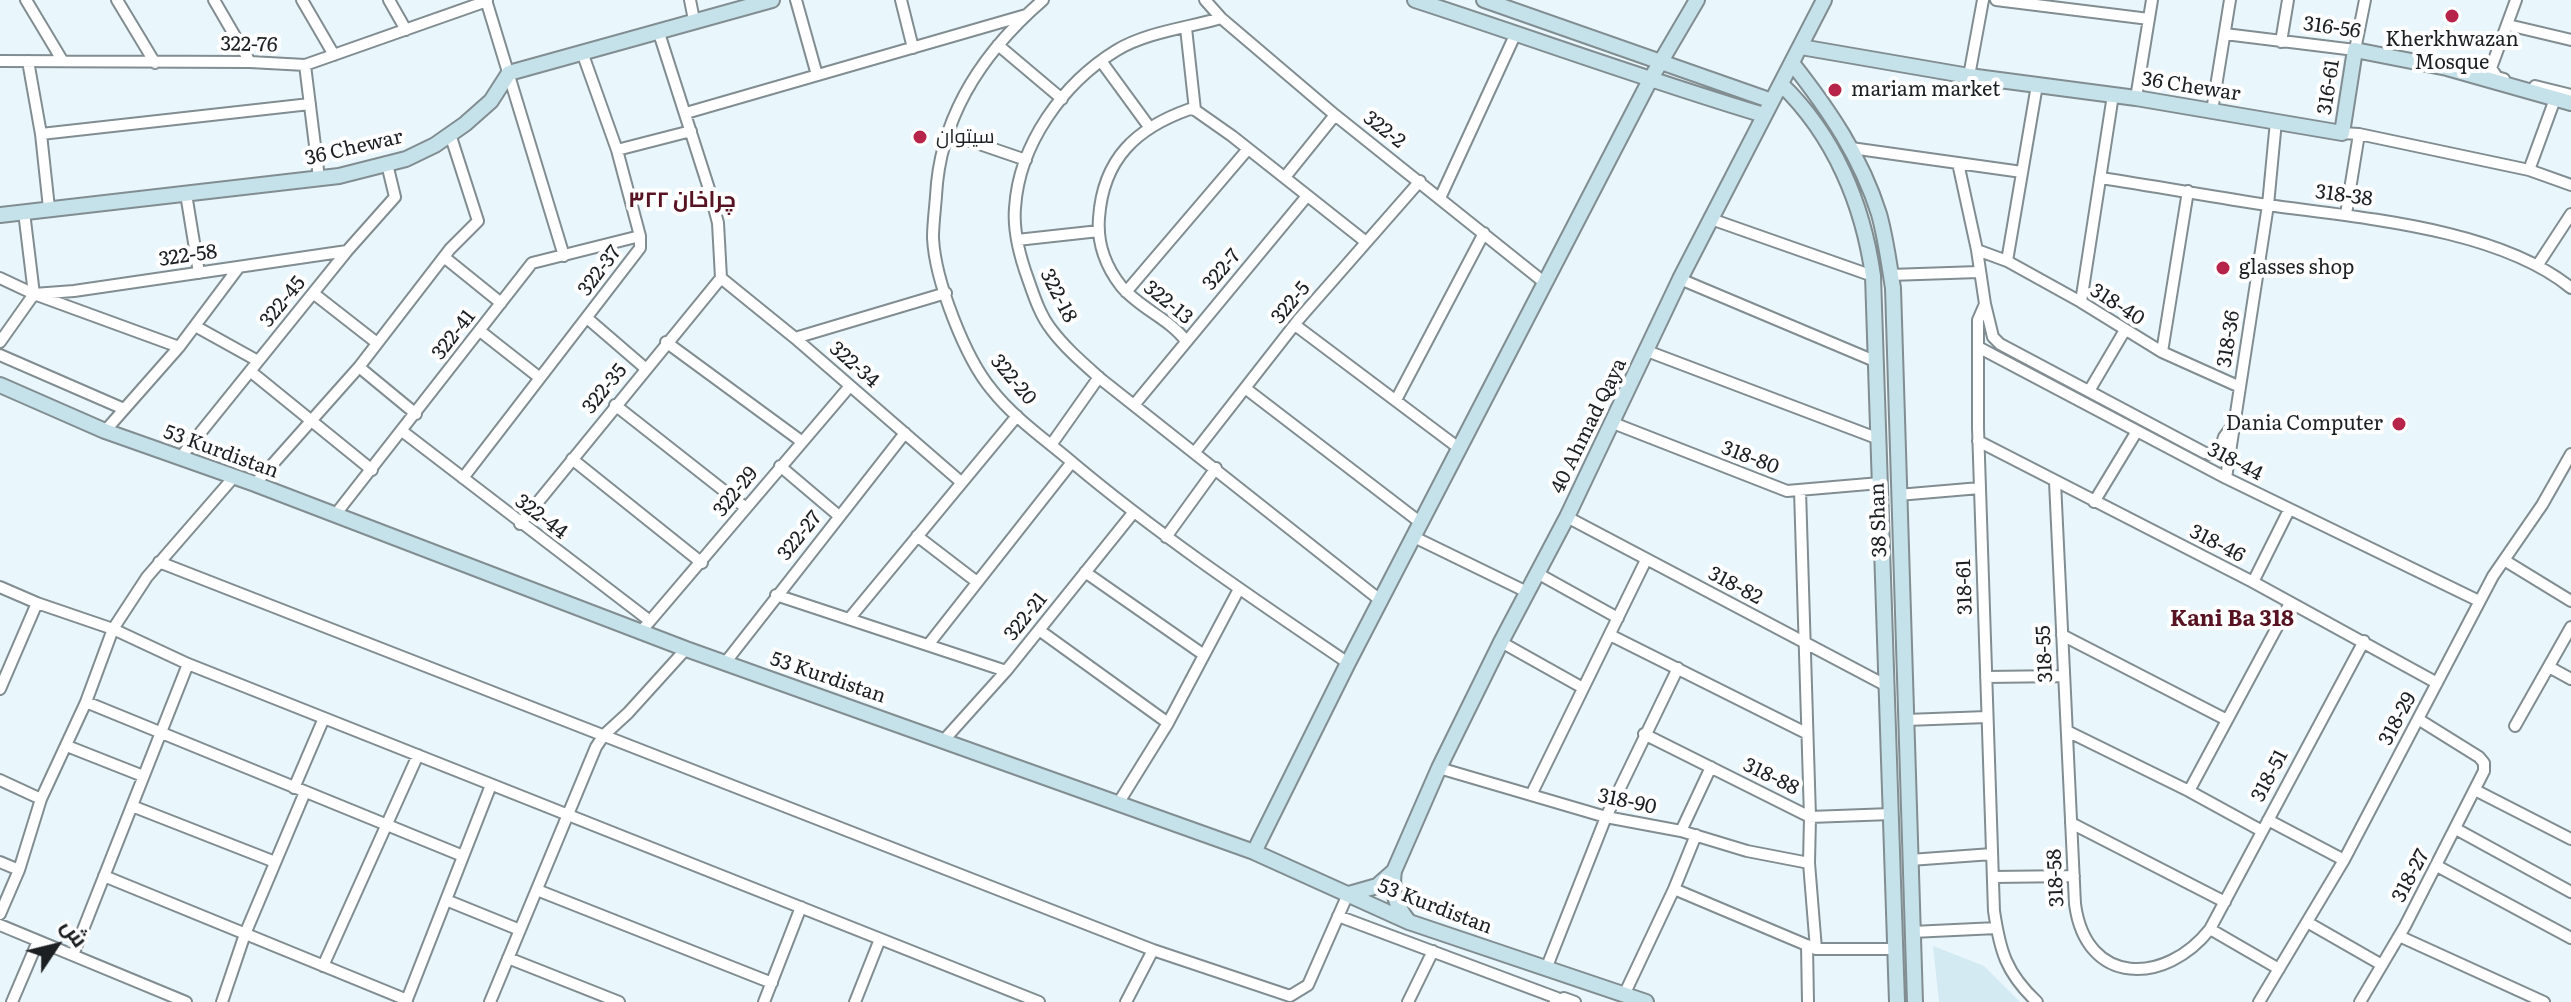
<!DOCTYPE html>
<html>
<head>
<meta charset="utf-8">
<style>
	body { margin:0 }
	#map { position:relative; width:2571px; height:1002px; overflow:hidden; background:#e9f7fc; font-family:Literata,Cairo,serif }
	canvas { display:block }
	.north { position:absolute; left:16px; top:906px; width:80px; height:80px; -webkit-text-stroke:6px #fff; paint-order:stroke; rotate:55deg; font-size:22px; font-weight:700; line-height:32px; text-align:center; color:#1c2022 }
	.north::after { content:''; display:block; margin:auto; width:28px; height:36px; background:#1c2022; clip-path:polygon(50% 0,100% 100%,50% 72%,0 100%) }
</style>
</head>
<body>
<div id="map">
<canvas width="2571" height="1002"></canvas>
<div class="north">ش</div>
</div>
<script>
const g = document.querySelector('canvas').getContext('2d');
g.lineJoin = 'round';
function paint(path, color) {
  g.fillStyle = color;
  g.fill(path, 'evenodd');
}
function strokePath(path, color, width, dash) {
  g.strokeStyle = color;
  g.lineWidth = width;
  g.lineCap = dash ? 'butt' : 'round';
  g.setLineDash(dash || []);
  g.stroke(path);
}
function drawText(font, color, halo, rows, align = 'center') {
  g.font = font + ' Literata,Cairo,serif';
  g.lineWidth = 8;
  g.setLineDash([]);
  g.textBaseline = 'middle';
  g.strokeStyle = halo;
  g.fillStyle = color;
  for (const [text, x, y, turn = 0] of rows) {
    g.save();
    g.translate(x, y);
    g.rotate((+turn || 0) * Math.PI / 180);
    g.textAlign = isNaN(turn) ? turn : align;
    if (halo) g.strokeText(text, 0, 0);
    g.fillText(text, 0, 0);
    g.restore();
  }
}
paint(new Path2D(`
	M1933 946 1984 966 2020 1002H1939Z`), '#d4eaf2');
const street = new Path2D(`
	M26 0 62 60
	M117 0 155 63
	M214 0 250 62
	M302 0 334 55
	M389 0 406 30
	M486 0 564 256
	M690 0 694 20
	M796 0 817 75
	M901 0 913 48
	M1043 0C984 51 940 116 936 196 935 210 933 224 933 238 935 280 965 358 992 390 1014 418 1046 440 1073 463 1160 536 1254 599 1348 663
	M1205 0 1221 18 1335 115 1545 283
	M1996 0 2149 19
	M1221 18C1187 28 1147 32 1117 50 1063 83 1019 144 1015 208 1013 232 1020 257 1028 279 1034 296 1040 315 1051 329 1065 348 1084 364 1102 380L1380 600
	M2508 25 2571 40
	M1186 28 1195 110
	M658 30 710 192 718 223 721 278
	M2225 34 2355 50 2365 0
	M2281 42 2288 0
	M998 45 1062 99
	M0 61 250 62 305 65 487 1
	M28 61 41 134 49 208
	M1101 61 1150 128
	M305 65 319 178
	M1969 76 1983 0
	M2504 79 2497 77 2491 68 2516 0
	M2535 86 2571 95
	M2136 98 2152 0
	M1195 110 1232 136 1366 242
	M2212 111 2230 0
	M686 113 1026 15
	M947 133 1026 160
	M2342 133 2359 134 2529 170 2571 185
	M41 134 310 104
	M1851 148 2022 172
	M617 150 691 131
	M1958 163 1977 250 1985 304 1978 320V428L1994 911C2000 951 2006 973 2037 1002
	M2529 170 2555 99
	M1285 177 1335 115
	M2100 178C2156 186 2212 197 2268 205 2360 218 2498 228 2571 288
	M186 194 199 273
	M1440 198 1516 33
	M2346 214 2359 134
	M1711 219 1873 276
	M1017 240 1099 231
	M1977 250 2007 261 2081 302 2162 352 2240 387
	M444 257 501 303
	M2007 261 2037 85
	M2537 266 2571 214
	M1890 275 1979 272
	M0 278 34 294 179 347
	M721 278 795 338 961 482
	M1680 279 1877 362
	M1126 292 1248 149
	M313 293 377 343
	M34 294 74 291 347 251
	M2081 302 2113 95
	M1985 304 1993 337 2000 344 2205 453 2214 454 2220 450 2224 437 2233 425
	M587 318 645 368
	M1295 325 1460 449
	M195 326 258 361
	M480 331 540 378
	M795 338 946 293
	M1186 341C1170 319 1139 308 1121 286 1106 267 1097 243 1099 218 1103 159 1136 128 1190 109L1195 110
	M0 342 34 294 24 212
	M666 342 801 441
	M1978 347 2226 478 2479 601
	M1647 351 1879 439
	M2162 352 2188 191
	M0 355 124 409
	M359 367 416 414
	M250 371 372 470
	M1245 388 1421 523
	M2089 391 2125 330
	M1396 400 1484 233
	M615 405 746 508
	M1134 405 1307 196
	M1613 423 1787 491 1880 483
	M105 431 179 347 239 267
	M402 431 650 621 642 630
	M1978 441 2253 582 2437 683
	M1051 445 1099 377
	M1195 452 1299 319 1420 181
	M180 458 347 251 395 197 387 164
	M572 459 702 563
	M780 466 839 516
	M463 478 640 248V236L617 150 582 52
	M2226 478 2268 205 2276 121
	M2055 482 2075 904C2086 987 2166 985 2210 929L2279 969
	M255 484 359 367 450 249 478 221 450 134
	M1800 490 1810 817 1809 863 1816 949H1895
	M1898 495 1980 488
	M2094 502 2137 431
	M335 515 532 263 640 236
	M1567 517 1887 686
	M520 524 721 278
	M917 536 977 582
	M1166 537 1216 468
	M1414 537 1527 592
	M2504 560 2571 601
	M159 562 1153 950 1290 996 1308 985 1348 894
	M1085 572 1204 655
	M1537 573 1618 618
	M2253 582 2289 510
	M0 587 37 603 113 629 188 664 1039 1002
	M776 595 1006 671
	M849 619 1017 416
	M650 621 850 386
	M1039 630 1168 723
	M1610 635 1806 733
	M2062 635 2227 720
	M1501 642 1583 688
	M928 645 1072 462
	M725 663 905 433
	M2549 667 2571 679
	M1986 677 2064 676
	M0 689 37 603
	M86 702 463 856
	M1906 720 1987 717
	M2515 726 2571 627
	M2067 731 2189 791 2262 831
	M1644 734 1810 817 1891 814
	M944 740 1006 671 1133 513
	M67 746 143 776
	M1439 768 1606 817 1681 831 1747 851 1809 863
	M0 780 41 799
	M294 788 324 718
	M2475 790 2571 839
	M2189 791 2290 603
	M1531 795 1646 560
	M1119 802 1168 723 1239 589
	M132 806 275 862
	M2268 820 2344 860
	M2071 823 2225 902
	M2456 829 2571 892
	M1681 831 1711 767
	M1910 860 1992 854
	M0 862 19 870
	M2437 866 2571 938
	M104 876 407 1000
	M1993 877 2074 876
	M1674 889 1816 949
	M537 890 772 983
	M446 900 520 930
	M0 914 19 870 41 799 86 702 113 629 147 577 233 478
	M1338 916 1557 998
	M2307 922 2382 965
	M0 925 186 1002
	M2210 929 2364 641
	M1912 932 1997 928
	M2399 936 2544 1002
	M1807 945 1808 1002
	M73 955 188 664
	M508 958 619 1002
	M323 966 418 755
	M1546 969 1606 817 1678 668
	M1624 995 1674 889 1696 835
	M1555 1001 1564 998 1575 1002
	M12 1002 38 941
	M222 1002 245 934 305 792
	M406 1002 491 785
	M490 1002 596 747 604 735 628 713 686 649
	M764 1002 801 907
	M855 1002 880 939
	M1126 1002 1153 950
	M1408 1002 1433 951
	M2259 1002 2344 860 2493 576 2542 505 2571 454
	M2360 1002 2405 926 2484 771V763L2479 757 2418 719`);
const secondary = new Path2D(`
	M1415 0C1532 38 1647 80 1764 115
	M1484 0 1772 101
	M1801 47 1969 76 2136 98 2342 133 2355 50 2447 68 2571 103
	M1792 63C1829 110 1861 157 1879 214 1886 239 1889 264 1893 288L1915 1002
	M1781 84C1834 135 1863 204 1873 276L1897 1002
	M0 215 339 176 406 159 435 145 465 124 491 101 509 73 772 0
	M0 385 105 431 255 484 686 649 1254 852 1409 922 1646 1002
	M1254 852 1348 663 1650 80 1697 0
	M1394 871C1391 890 1396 907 1409 922
	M1349 894 1377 886 1394 871 1439 768 1501 642 1567 517 1680 279 1824 0`);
strokePath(street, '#818d91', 14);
strokePath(secondary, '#818d91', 18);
strokePath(street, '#fff', 10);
strokePath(secondary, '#c5e1e9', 14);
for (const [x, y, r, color] of [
	[2452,16,8,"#b62449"],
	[1835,90,8,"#b62449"],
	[920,137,8,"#b62449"],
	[2223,268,8,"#b62449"],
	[2399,424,8,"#b62449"]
]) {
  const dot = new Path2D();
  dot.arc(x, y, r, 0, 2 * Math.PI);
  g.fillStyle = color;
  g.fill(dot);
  strokePath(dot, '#fff', 3);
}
drawText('20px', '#1c2022', '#fff', [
	["316-56",2332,28,8],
	["322-76",249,45,1],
	["36 Chewar",2191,87,9],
	["316-61",2329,87,-81],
	["322-2",1384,130,38],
	["36 Chewar",354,148,-13],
	["318-38",2344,196,8],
	["322-58",188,256,-8],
	["322-7",1222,270,-50],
	["322-37",600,271,-53],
	["322-18",1058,296,63],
	["322-45",283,302,-51],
	["322-13",1168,303,39],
	["322-5",1291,303,-50],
	["318-40",2117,305,33],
	["322-41",454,335,-52],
	["318-36",2229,339,-81],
	["322-34",854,365,41],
	["322-20",1013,380,50],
	["322-35",605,389,-51],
	["40 Ahmad Qaya",1589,426,-64],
	["53 Kurdistan",221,452,20],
	["318-80",1750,458,21],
	["318-44",2235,462,27],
	["322-29",736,492,-51],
	["322-44",541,517,37],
	["38 Shan",1879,520,-92],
	["322-27",800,536,-51],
	["318-46",2217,544,27],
	["318-82",1735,586,28],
	["318-61",1965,587,-92],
	["322-21",1026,617,-51],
	["318-55",2045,654,-93],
	["53 Kurdistan",828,678,19],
	["318-29",2398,719,-62],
	["318-51",2270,776,-62],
	["318-88",1771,777,26],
	["318-90",1627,802,12],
	["318-27",2411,876,-62],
	["318-58",2056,878,-93],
	["53 Kurdistan",1435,907,21]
]);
drawText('20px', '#1c2022', '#fff', [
	["Kherkhwazan",2452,40,"center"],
	["Mosque",2452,63,"center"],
	["mariam market",1851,90],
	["سيتوان",936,137],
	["glasses shop",2239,268],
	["Dania Computer",2383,424,"right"]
], 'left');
drawText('bold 22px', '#581322', '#fff', [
	["چراخان ٣٢٢",682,201],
	["Kani Ba 318",2232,620]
]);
</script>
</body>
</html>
